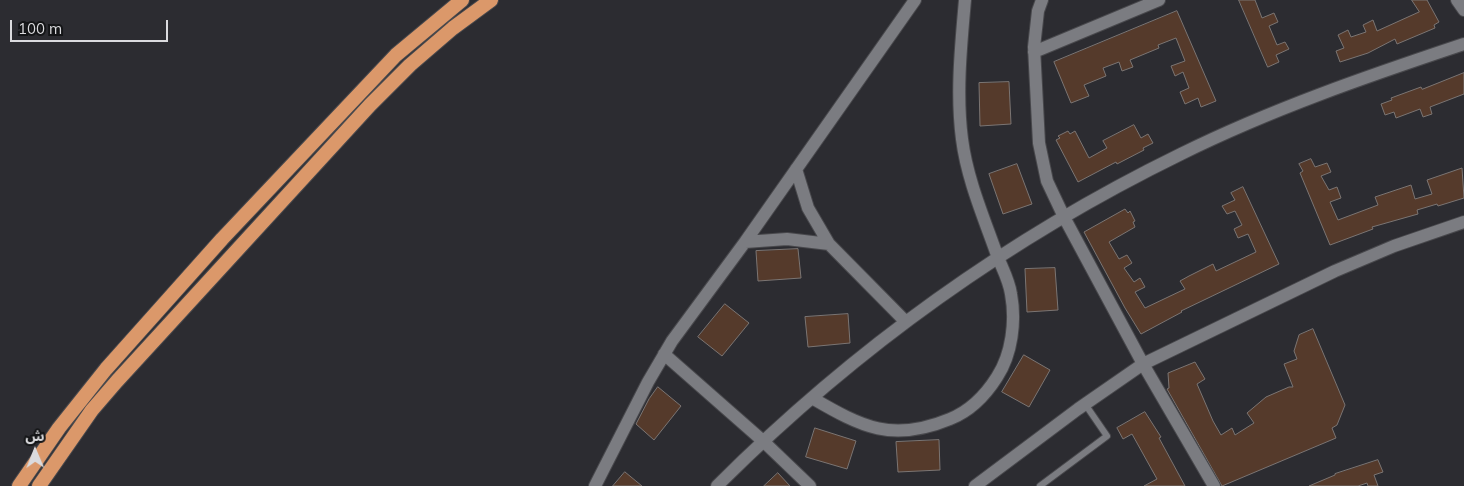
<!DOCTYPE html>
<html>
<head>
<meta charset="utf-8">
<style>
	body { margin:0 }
	#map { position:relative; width:1464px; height:486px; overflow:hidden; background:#2c2c31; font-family:Mulish,"Noto Sans Arabic",sans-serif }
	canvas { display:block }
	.north { position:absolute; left:10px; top:426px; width:50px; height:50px; -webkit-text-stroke:4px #141517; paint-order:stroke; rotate:359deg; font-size:14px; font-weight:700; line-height:20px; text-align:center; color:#dbdbde }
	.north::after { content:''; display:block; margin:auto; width:18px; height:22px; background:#dbdbde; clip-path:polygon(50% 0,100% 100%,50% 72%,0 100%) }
	.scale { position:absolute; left:10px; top:20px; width:158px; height:22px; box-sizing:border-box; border:2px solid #dbdbde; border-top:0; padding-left:6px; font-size:15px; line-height:18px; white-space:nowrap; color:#dbdbde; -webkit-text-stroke:4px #141517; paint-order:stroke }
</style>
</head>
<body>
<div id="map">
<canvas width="1464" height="486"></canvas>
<div class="north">ش</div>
<div class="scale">100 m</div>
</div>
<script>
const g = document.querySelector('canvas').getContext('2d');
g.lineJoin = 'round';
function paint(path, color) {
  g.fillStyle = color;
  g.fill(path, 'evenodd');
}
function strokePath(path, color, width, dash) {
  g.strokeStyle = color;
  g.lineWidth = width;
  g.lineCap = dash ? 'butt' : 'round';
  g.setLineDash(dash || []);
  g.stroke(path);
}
const building = new Path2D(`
	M1239 0H1255L1262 18 1274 13 1278 22 1269 26 1277 45 1285 42 1289 49 1276 55 1279 62 1268 67Z
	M1412 0H1427L1439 22 1434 25 1435 28 1397 44 1395 39 1368 53 1340 62 1336 51 1344 48 1338 35 1348 30 1351 37 1366 32 1363 25 1373 20 1377 31 1419 12Z
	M1177 11 1216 101 1201 107 1198 98 1185 104 1180 92 1189 88 1183 72 1175 76 1171 66 1185 61 1176 38 1158 45 1159 48 1130 60 1133 67 1122 71 1119 62 1103 68 1106 76 1084 85 1089 96 1071 103 1054 62Z
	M1464 73V94L1430 107 1432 114 1423 117 1420 109 1396 118 1394 112 1385 115 1381 104 1392 100 1391 98 1421 87 1422 89Z
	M1009 82 1011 124 980 126 979 83Z
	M1134 125 1141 138 1148 134 1153 143 1143 148 1144 150 1117 164 1116 162 1078 182 1056 140 1060 138 1058 136 1068 131 1070 134 1075 131 1089 158 1107 148 1103 141Z
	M1311 159 1315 167 1327 163 1331 172 1321 176 1329 190 1337 187 1341 198 1330 202 1338 220 1378 205 1375 197 1411 185 1415 199 1432 194 1427 180 1462 168 1464 198 1438 206 1437 204 1417 210 1418 214 1372 227 1373 229 1330 245 1300 173 1303 171 1299 164Z
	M1017 164 1032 204 1003 214 989 174Z
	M1243 187 1279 264 1181 311 1182 312 1141 334 1125 308 1084 232 1125 209 1128 213 1130 211 1135 221 1133 222 1135 227 1109 242 1119 259 1127 255 1132 263 1124 268 1134 282 1140 278 1145 287 1135 292 1145 308 1185 289 1180 281 1189 276 1213 264 1216 271 1256 252 1248 234 1238 238 1234 229 1242 225 1235 211 1227 214 1222 206 1235 200 1231 193Z
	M798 249 801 278 758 281 756 251Z
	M1055 268 1058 310 1027 312 1025 269Z
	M725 304 749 323 722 356 698 337Z
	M848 314 850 343 808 347 805 317Z
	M1313 329 1345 405 1337 425 1332 428 1336 438 1222 486 1167 389 1169 388 1168 373 1195 362 1205 379 1197 384 1213 421 1221 435 1232 428 1235 435 1254 423 1247 413 1266 397 1289 387H1293L1284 364 1297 359 1294 351 1299 335Z
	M1024 355 1050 370 1029 407 1002 392Z
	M658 387 681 406 654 440 636 424 649 399Z
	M1145 412 1161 437 1159 438 1185 486H1144L1157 479 1132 434 1123 439 1117 428Z
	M815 428 856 441 847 469 806 457Z
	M939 440 940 470 898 472 896 442Z
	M1378 460 1383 472 1374 475 1378 486H1368L1367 483 1358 486H1309L1335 475V474Z
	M625 472 642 486H613Z
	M778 473 790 486H764Z`);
paint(building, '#553a2b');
strokePath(building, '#7b7573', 1);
const service = new Path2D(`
	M1040 486 1107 436 1085 404`);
const minor = new Path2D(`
	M1042 0 1038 11 1034 47 1039 143 1047 181 1064 217 1143 364 1214 486
	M1034 52 1159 0
	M796 169 808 208 829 244 906 322
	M745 242 787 239 829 244
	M664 354 763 441 810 486
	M812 398C862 427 892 443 950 419 970 411 985 396 997 377 1012 354 1016 321 1011 294 1009 280 1002 268 997 255 984 218 967 179 962 139 956 94 961 45 965 0
	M595 486 648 382 672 341 745 242 915 0
	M717 486C852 351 1009 238 1181 154 1272 109 1368 76 1464 44
	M975 486 1078 409 1143 364 1335 271 1394 246 1464 222`);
const secondary = new Path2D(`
	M1457 0 1464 10`);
const trunk = new Path2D(`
	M19 486 59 428 106 369 222 239 396 55 462 0
	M39 486 92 410 117 381 370 105 410 65 453 28 491 0`);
strokePath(service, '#48484c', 8);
strokePath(minor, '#48484c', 14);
strokePath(secondary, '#48484c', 14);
strokePath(trunk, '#48484c', 16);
strokePath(service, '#7b7c81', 6);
strokePath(minor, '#7b7c81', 12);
strokePath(secondary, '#7b7c81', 12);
strokePath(trunk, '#db986a', 14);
</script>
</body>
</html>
